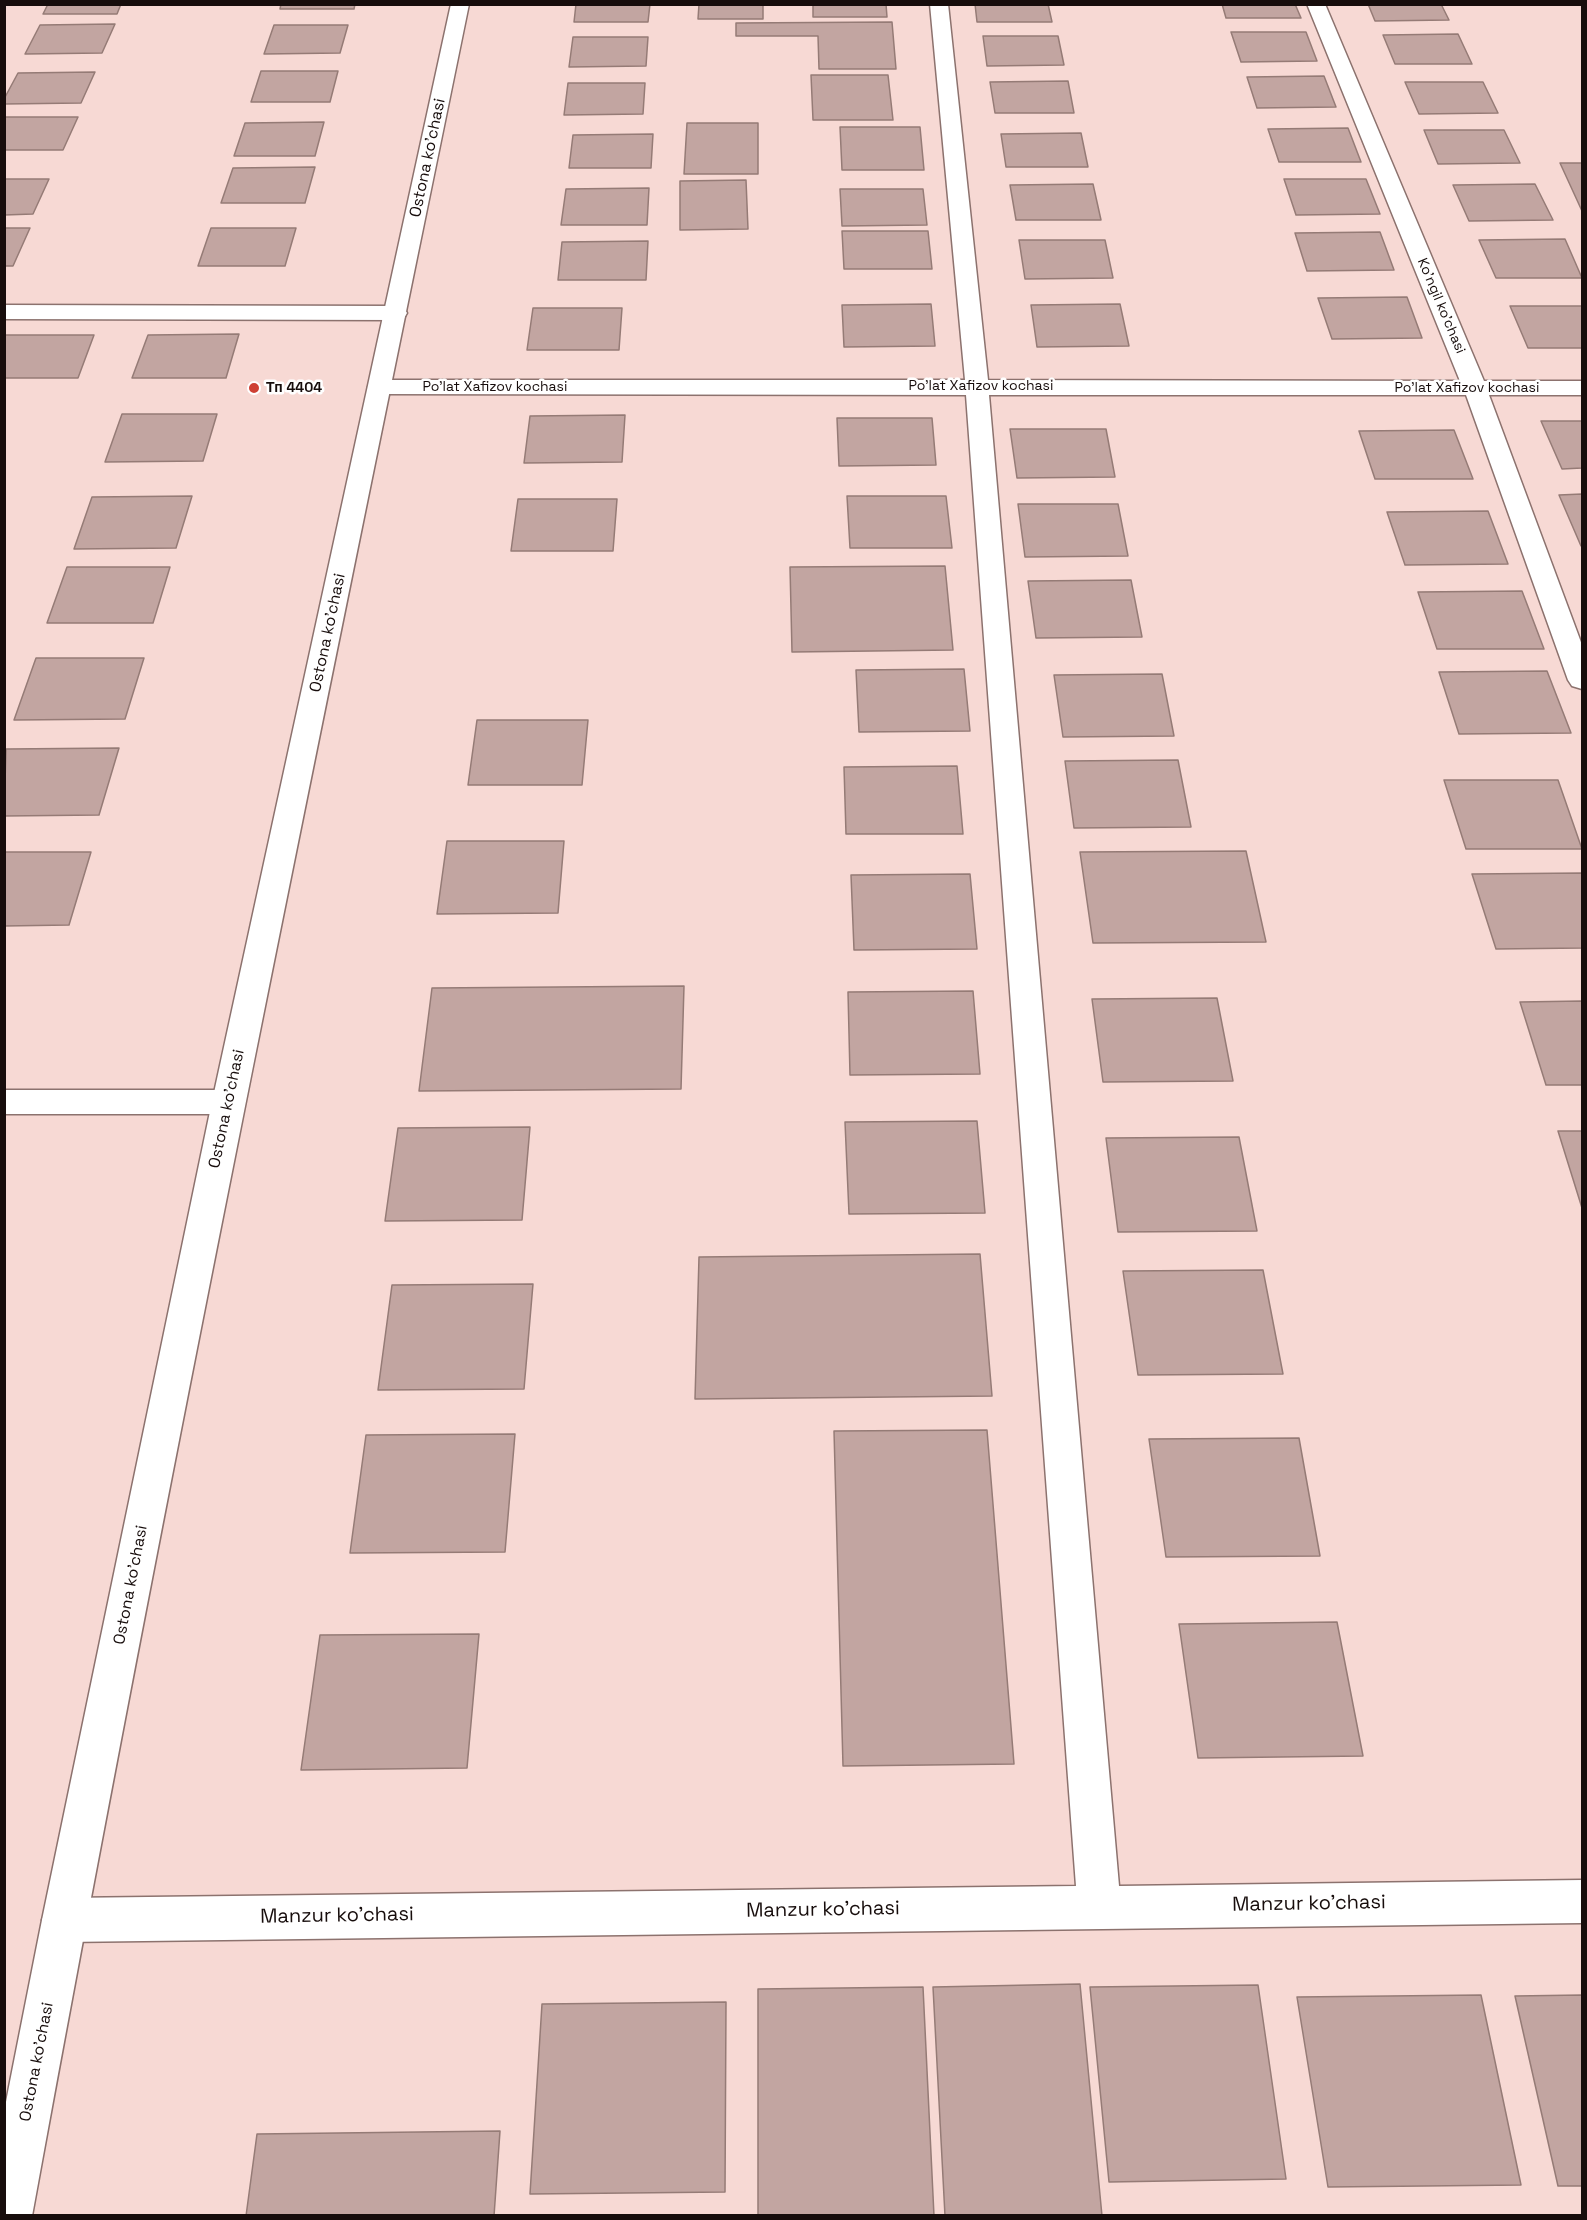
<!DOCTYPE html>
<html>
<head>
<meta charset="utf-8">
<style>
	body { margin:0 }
	#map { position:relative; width:1587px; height:2220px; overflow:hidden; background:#f7d9d4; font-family:"Space Grotesk",sans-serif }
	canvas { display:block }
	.frame { position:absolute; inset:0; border:6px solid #170d0c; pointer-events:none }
</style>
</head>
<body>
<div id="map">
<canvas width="1587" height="2220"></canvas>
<div class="frame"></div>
</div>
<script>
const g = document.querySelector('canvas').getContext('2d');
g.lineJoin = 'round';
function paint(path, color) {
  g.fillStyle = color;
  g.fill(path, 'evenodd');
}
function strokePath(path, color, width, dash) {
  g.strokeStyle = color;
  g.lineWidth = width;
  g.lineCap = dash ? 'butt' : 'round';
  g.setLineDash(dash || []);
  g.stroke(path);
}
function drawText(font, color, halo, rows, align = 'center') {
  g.font = font + ' "Space Grotesk",sans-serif';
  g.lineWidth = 5;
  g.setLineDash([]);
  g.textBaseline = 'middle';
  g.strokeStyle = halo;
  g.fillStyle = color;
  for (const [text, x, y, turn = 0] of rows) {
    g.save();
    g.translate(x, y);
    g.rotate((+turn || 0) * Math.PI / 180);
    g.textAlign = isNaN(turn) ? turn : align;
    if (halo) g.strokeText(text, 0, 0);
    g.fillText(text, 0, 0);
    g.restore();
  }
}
const building = new Path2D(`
	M48 4H121L117 14H43Z
	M281 4H355L354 9H280Z
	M576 4H650L648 22H574Z
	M699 4H763V19H698Z
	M813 4H886L887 17H813Z
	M975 4H1048L1052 22H977Z
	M1222 4H1295L1301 18H1226Z
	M1368 4H1441L1449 20 1375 21Z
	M892 22 896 69H819L818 36H736V23Z
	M115 24 102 53 25 54 40 25Z
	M274 25H348L340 53 264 54Z
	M1231 32H1306L1317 61 1241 62Z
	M1458 34 1472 64H1395L1383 35Z
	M983 36H1058L1064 65 987 66Z
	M573 37H648L646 66 569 67Z
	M261 71H338L330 102H251Z
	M95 72 81 103 4 104V99L18 73Z
	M811 75H888L893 120H813Z
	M1324 76 1336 107 1257 108 1247 77Z
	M1068 81 1074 113H995L990 82Z
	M1405 82H1483L1498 113 1419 114Z
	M568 83H645L643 114 564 115Z
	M4 117H78L63 150H4Z
	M324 122 315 156H234L245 123Z
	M687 123H758V174H684Z
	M840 127H920L924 170H842Z
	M1348 128 1361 162H1279L1268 129Z
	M1424 130H1504L1520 163 1438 164Z
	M1081 133 1088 167H1006L1001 134Z
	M653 134 651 168H569L573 135Z
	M1560 163H1582V211Z
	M315 167 305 203H221L233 168Z
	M4 179H49L33 214 4 215Z
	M1284 179H1366L1380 214 1296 215Z
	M746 180 748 229 680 230V181Z
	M1093 184 1101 220H1016L1010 185Z
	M1535 184 1553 220 1469 221 1453 185Z
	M649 188 647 225H561L566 189Z
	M840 189H923L927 225 842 226Z
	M4 228H30L13 266H4Z
	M211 228H296L285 266H198Z
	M842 231H928L932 269H844Z
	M1380 232 1394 270 1307 271 1295 233Z
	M1565 239 1582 278H1496L1479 240Z
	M1019 240H1105L1113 278 1025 279Z
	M648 241 646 280H558L562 242Z
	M1407 297 1422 338 1332 339 1318 298Z
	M931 304 935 346 844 347 842 305Z
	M1120 304 1129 346 1037 347 1031 305Z
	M1510 306H1582V348H1528Z
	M533 308H622L619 350H527Z
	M239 334 226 378H132L148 335Z
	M4 335H94L78 378H4Z
	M122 414H217L203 461 105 462Z
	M625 415 622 462 524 463 530 416Z
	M837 418H932L936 465 839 466Z
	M1541 421H1582V468L1562 469Z
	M1010 429H1106L1115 477 1017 478Z
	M1454 430 1473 479H1375L1359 431Z
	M1582 494V546H1581L1559 495Z
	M192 496 176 548 74 549 92 497Z
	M847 496H946L952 548H850Z
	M518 499H617L613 551H511Z
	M1018 504H1118L1128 556 1025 557Z
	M1488 511 1508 564 1405 565 1387 512Z
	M945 566 953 650 792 652 790 567Z
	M67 567H170L153 623H47Z
	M1131 580 1142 637 1036 638 1028 581Z
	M1522 591 1544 649H1437L1418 592Z
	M36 658H144L125 719 14 720Z
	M964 669 970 731 859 732 856 670Z
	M1547 671 1571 733 1459 734 1439 672Z
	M1162 674 1174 736 1063 737 1054 675Z
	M477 720H588L582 785H468Z
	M119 748 99 815 4 816 6 749Z
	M1178 760 1191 827 1074 828 1065 761Z
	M957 766 963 834H846L844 767Z
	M1444 780H1558L1582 849H1466Z
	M447 841H564L558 913 437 914Z
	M1246 851 1266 942 1093 943 1080 852Z
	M4 852H91L69 925 4 926Z
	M1582 873V948L1496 949 1472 874Z
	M970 874 977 949 854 950 851 875Z
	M684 986 681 1089 419 1091 432 988Z
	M973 991 980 1074 850 1075 848 992Z
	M1217 998 1233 1081 1103 1082 1092 999Z
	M1582 1001V1085H1546L1520 1002Z
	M977 1121 985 1213 849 1214 845 1122Z
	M530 1127 522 1220 385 1221 398 1128Z
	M1558 1131H1582V1208Z
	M1239 1137 1257 1231 1118 1232 1106 1138Z
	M980 1254 992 1396 695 1399 699 1257Z
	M1263 1270 1283 1374 1138 1375 1123 1271Z
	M533 1284 524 1389 378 1390 392 1285Z
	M987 1430 1014 1764 843 1766 834 1431Z
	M515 1434 505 1552 350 1553 366 1435Z
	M1299 1438 1320 1556 1166 1557 1149 1439Z
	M1337 1622 1363 1756 1198 1758 1179 1624Z
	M479 1634 467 1768 301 1770 320 1635Z
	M1080 1984 1102 2216H945L933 1987Z
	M1258 1985 1286 2179 1109 2182 1090 1987Z
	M923 1987 934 2216H758V1989Z
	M1481 1995 1521 2185 1328 2187 1297 1997Z
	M1582 1995V2186H1558L1515 1996Z
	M726 2002 725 2192 530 2194 542 2004Z
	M500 2131 494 2216H246L257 2134Z`);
paint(building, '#c2a5a1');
strokePath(building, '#957b76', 1.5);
const minor = new Path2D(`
	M930 4H948L988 380 1460 381 1307 4H1325L1484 381H1582V395H1489L1582 645V689L1572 686 1568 680 1466 395H989L1119 1886 1582 1880V1923L64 1942 49 1935 42 1920 49 1905 64 1898 1076 1886 966 395 380 394 372 392 368 387 372 382 380 380H965Z
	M4 305 396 306 404 308 407 313 404 318 396 320 4 319Z
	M4 1090H228L240 1093 244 1102 240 1111 228 1114H4Z`);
const tertiary = new Path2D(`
	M451 4H469C318 741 167 1476 32 2216H4V2112L42 1920 212 1102Z`);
strokePath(minor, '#8c726e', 3);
strokePath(tertiary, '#8c726e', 3);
paint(minor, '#fff');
paint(tertiary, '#fff');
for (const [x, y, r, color] of [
	[254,388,6,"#ce4034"]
]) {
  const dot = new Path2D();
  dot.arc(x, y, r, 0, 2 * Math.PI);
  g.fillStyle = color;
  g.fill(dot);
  strokePath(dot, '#fff', 2);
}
drawText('14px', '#170d0c', '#fff', [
	["Ko'ngil ko'chasi",1441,306,67],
	["Po'lat Xafizov kochasi",981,386],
	["Po'lat Xafizov kochasi",495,387],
	["Po'lat Xafizov kochasi",1467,388]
]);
drawText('bold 14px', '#170d0c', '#fff', [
	["Тп 4404",266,388]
], 'left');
drawText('16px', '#170d0c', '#fff', [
	["Ostona ko'chasi",428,158,-78],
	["Ostona ko'chasi",328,633,-78],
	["Ostona ko'chasi",227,1109,-78],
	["Ostona ko'chasi",131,1585,-79],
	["Ostona ko'chasi",37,2062,-79]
]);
drawText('20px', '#170d0c', '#fff', [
	["Manzur ko'chasi",1309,1904,-1],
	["Manzur ko'chasi",823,1910,-1],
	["Manzur ko'chasi",337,1916,-1]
]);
</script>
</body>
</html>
